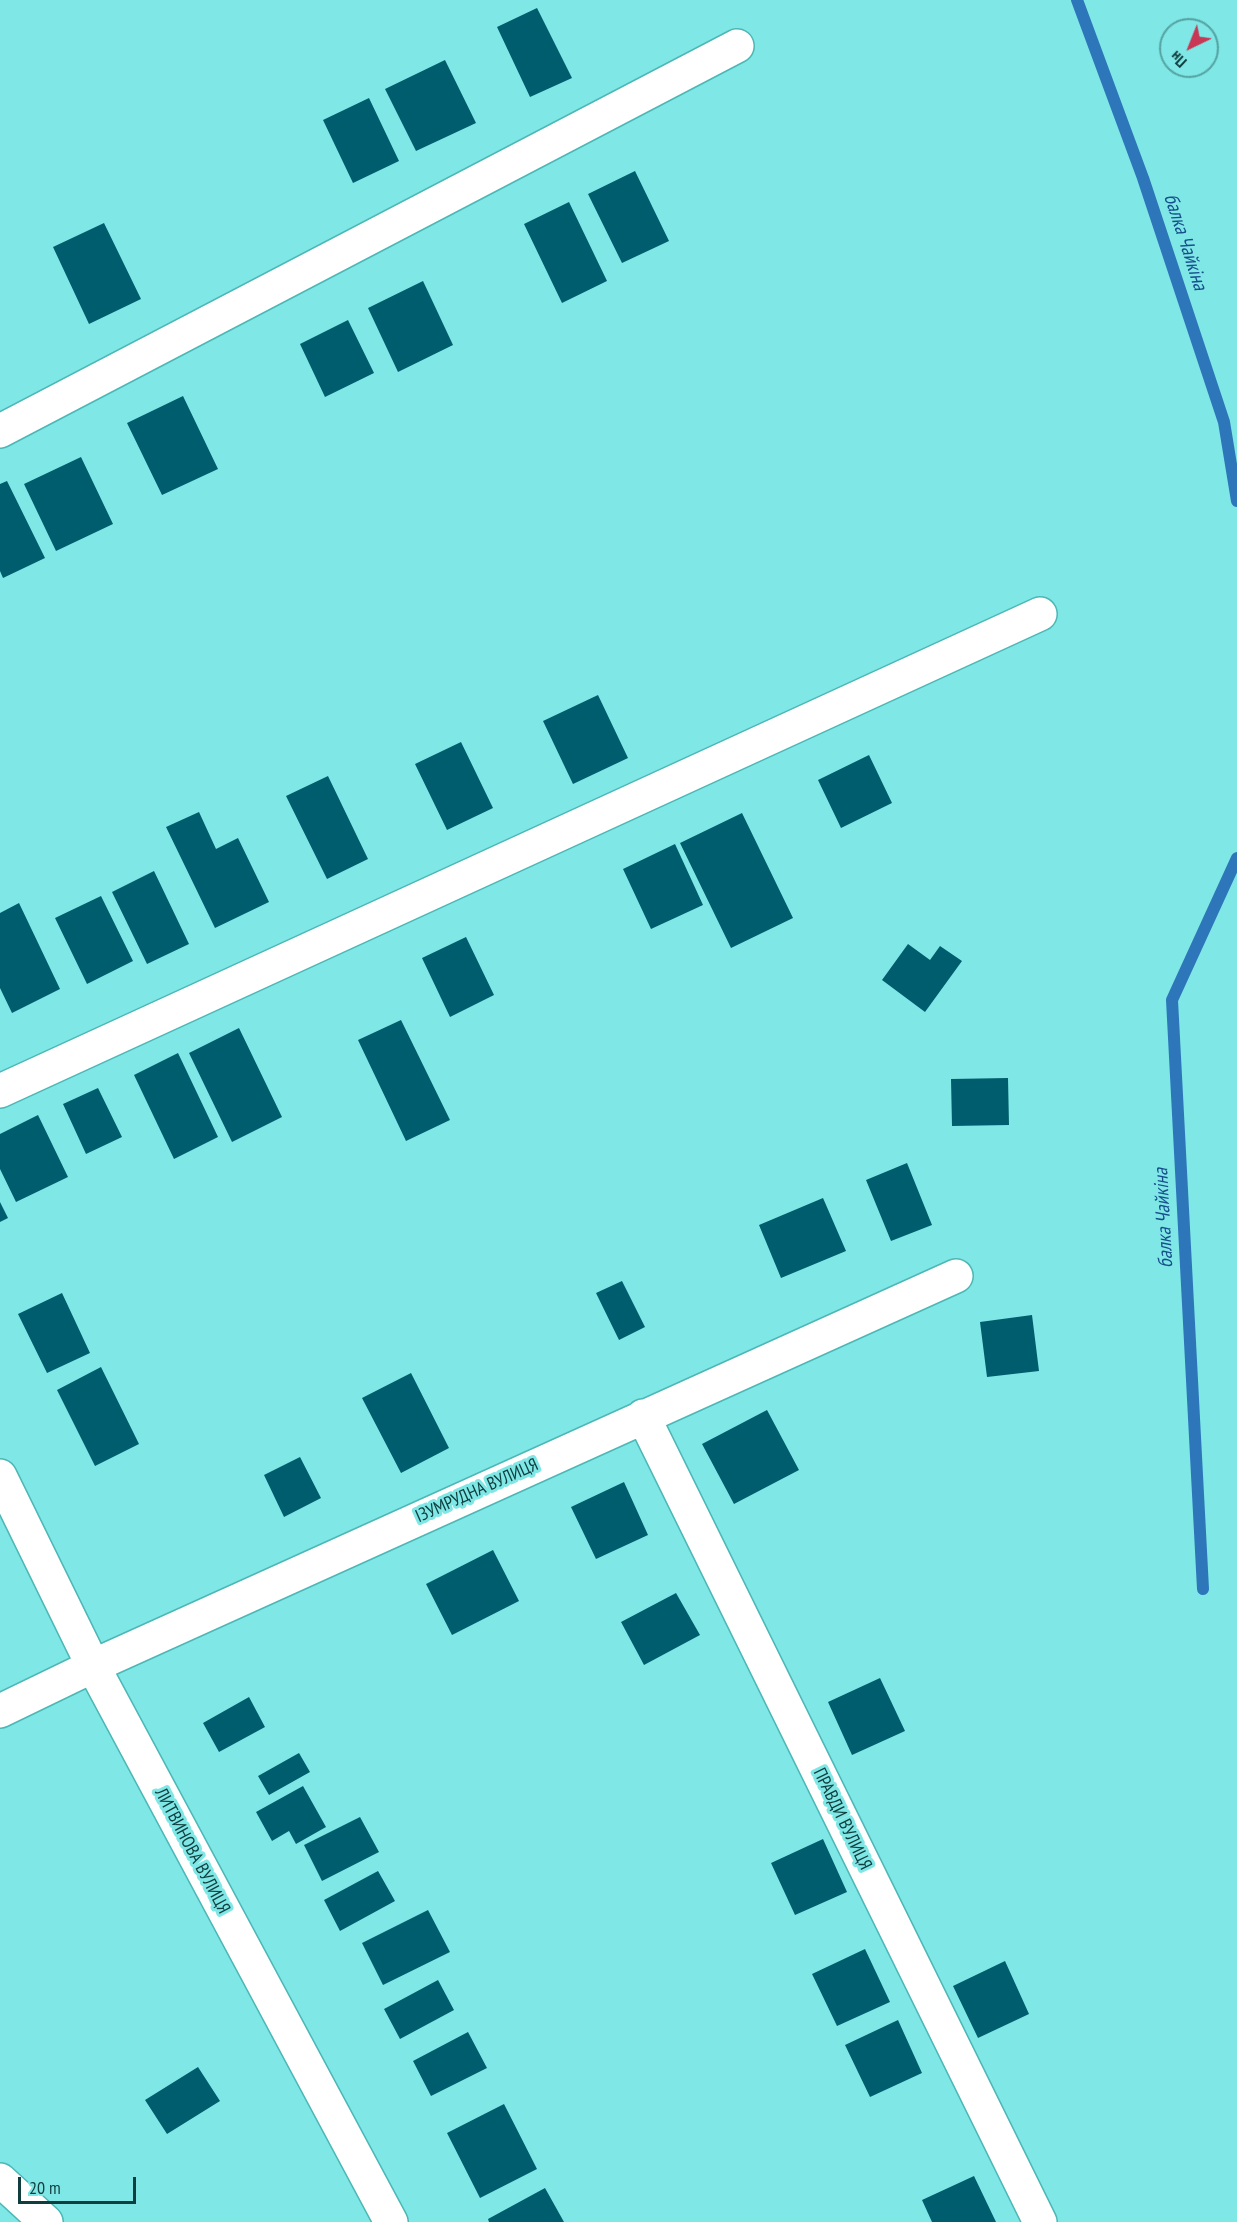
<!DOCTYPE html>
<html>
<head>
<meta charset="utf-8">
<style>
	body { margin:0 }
	#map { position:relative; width:1237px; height:2222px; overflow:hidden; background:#7fe7e5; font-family:"PT Sans Narrow",sans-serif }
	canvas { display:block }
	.north { position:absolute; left:1159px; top:18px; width:60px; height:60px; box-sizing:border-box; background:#7fe7e5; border:2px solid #53a3a2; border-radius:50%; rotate:223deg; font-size:16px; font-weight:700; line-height:24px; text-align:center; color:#103e3e }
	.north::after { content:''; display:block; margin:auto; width:21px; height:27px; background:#c83753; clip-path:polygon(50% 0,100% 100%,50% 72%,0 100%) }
	.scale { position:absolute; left:18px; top:2177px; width:118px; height:27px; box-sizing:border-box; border:3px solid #103e3e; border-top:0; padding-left:8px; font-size:18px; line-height:21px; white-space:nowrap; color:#103e3e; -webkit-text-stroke:4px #7fe7e5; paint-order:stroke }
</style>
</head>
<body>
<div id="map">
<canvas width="1237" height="2222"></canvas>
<div class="north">Пн</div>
<div class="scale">20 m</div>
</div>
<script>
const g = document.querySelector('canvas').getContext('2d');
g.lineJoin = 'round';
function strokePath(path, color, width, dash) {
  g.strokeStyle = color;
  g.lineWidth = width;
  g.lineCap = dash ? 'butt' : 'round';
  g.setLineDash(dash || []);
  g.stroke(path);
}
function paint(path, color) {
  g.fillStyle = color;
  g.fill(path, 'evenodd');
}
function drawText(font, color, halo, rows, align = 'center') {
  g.font = font + ' "PT Sans Narrow",sans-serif';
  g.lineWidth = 6;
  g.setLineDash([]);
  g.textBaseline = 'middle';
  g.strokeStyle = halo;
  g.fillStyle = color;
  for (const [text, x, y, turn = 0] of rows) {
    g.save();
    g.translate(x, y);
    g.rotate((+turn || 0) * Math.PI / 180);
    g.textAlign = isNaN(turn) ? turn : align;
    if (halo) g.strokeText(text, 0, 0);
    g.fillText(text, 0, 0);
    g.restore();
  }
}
strokePath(new Path2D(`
	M1077 0 1143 178 1224 422 1237 501
	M1203 1589 1172 1000 1237 858`), '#2d76ba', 12);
paint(new Path2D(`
	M537 8 572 78 530 97 497 27Z
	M445 60 476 123 416 151 385 89Z
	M369 98 399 161 353 183 323 120Z
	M635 171 669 241 622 263 588 194Z
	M569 202 607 281 562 303 524 224Z
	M104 223 141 299 89 324 53 247Z
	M423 281 453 345 398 372 368 308Z
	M348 320 374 373 325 397 300 344Z
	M183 396 218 469 162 495 127 423Z
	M81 457 113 524 56 551 24 484Z
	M7 481 45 558 3 578 0 571V484Z
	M598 695 628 758 573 784 543 721Z
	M461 742 493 808 447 830 415 764Z
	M869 755 892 803 841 828 818 780Z
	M328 776 368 859 327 879 286 796Z
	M199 812 216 849 238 838 269 902 215 928 166 827Z
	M742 813 793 918 731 948 680 843Z
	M675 844 703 905 651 929 623 869Z
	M154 871 189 944 147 964 112 892Z
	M101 896 133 961 87 984 55 918Z
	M19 903 60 989 12 1013 0 988V913Z
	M466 937 494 995 450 1017 422 958Z
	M908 944 930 960 940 946 962 961 925 1012 882 980Z
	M401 1020 450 1120 406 1141 358 1040Z
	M239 1028 282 1117 232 1142 189 1053Z
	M178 1053 218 1137 174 1159 134 1075Z
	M1008 1078 1009 1125 952 1126 951 1079Z
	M98 1088 122 1137 86 1154 63 1104Z
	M38 1115 68 1177 16 1202 0 1169V1134Z
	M907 1163 932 1225 891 1241 866 1180Z
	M823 1198 846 1251 781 1278 759 1225Z
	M0 1202 8 1218 0 1222Z
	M622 1281 645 1327 619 1340 596 1293Z
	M62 1293 90 1353 47 1373 18 1314Z
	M1032 1315 1039 1371 987 1377 980 1322Z
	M101 1367 139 1444 95 1466 57 1390Z
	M411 1373 449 1448 401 1473 362 1398Z
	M767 1410 799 1470 734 1504 702 1444Z
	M300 1457 321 1498 284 1517 264 1475Z
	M624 1482 648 1535 596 1559 571 1507Z
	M493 1550 519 1601 452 1635 426 1584Z
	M676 1593 700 1635 644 1665 621 1622Z
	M880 1678 905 1731 852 1755 828 1702Z
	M249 1697 265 1727 219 1752 203 1723Z
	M299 1753 310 1772 269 1795 258 1776Z
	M303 1786 326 1827 296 1844 289 1831 272 1841 256 1812Z
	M360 1817 379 1852 322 1881 304 1845Z
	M823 1839 847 1892 795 1915 771 1863Z
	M378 1871 395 1901 340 1931 324 1900Z
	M428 1910 450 1952 383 1985 362 1943Z
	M865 1949 890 2002 837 2026 812 1974Z
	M1005 1961 1029 2014 978 2038 953 1986Z
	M438 1980 454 2010 400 2039 384 2009Z
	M898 2020 922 2073 870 2097 845 2045Z
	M468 2032 487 2068 431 2096 413 2061Z
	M198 2067 220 2101 167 2134 145 2100Z
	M504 2104 537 2169 480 2198 447 2133Z
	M974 2176 996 2222H932L922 2200Z
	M545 2188 564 2222H489L488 2219Z`), '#005d6d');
const minor = new Path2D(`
	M0 431 737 46
	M0 1091 1040 614
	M643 1416 1040 2222
	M0 1476 93 1666 391 2222
	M0 1711 93 1666 956 1276
	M0 2180 46 2222`);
strokePath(minor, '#4cb7b6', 36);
strokePath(minor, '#fff', 33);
drawText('18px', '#103e3e', '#7fe7e5', [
	["ІЗУМРУДНА ВУЛИЦЯ",477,1491,-24],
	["ПРАВДИ ВУЛИЦЯ",842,1819,64],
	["ЛИТВИНОВА ВУЛИЦЯ",192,1851,62]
]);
drawText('italic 20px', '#174f8d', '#7fe7e5', [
	["балка Чайкіна",1185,242,72],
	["балка Чайкіна",1164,1218,-93]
]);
</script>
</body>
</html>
